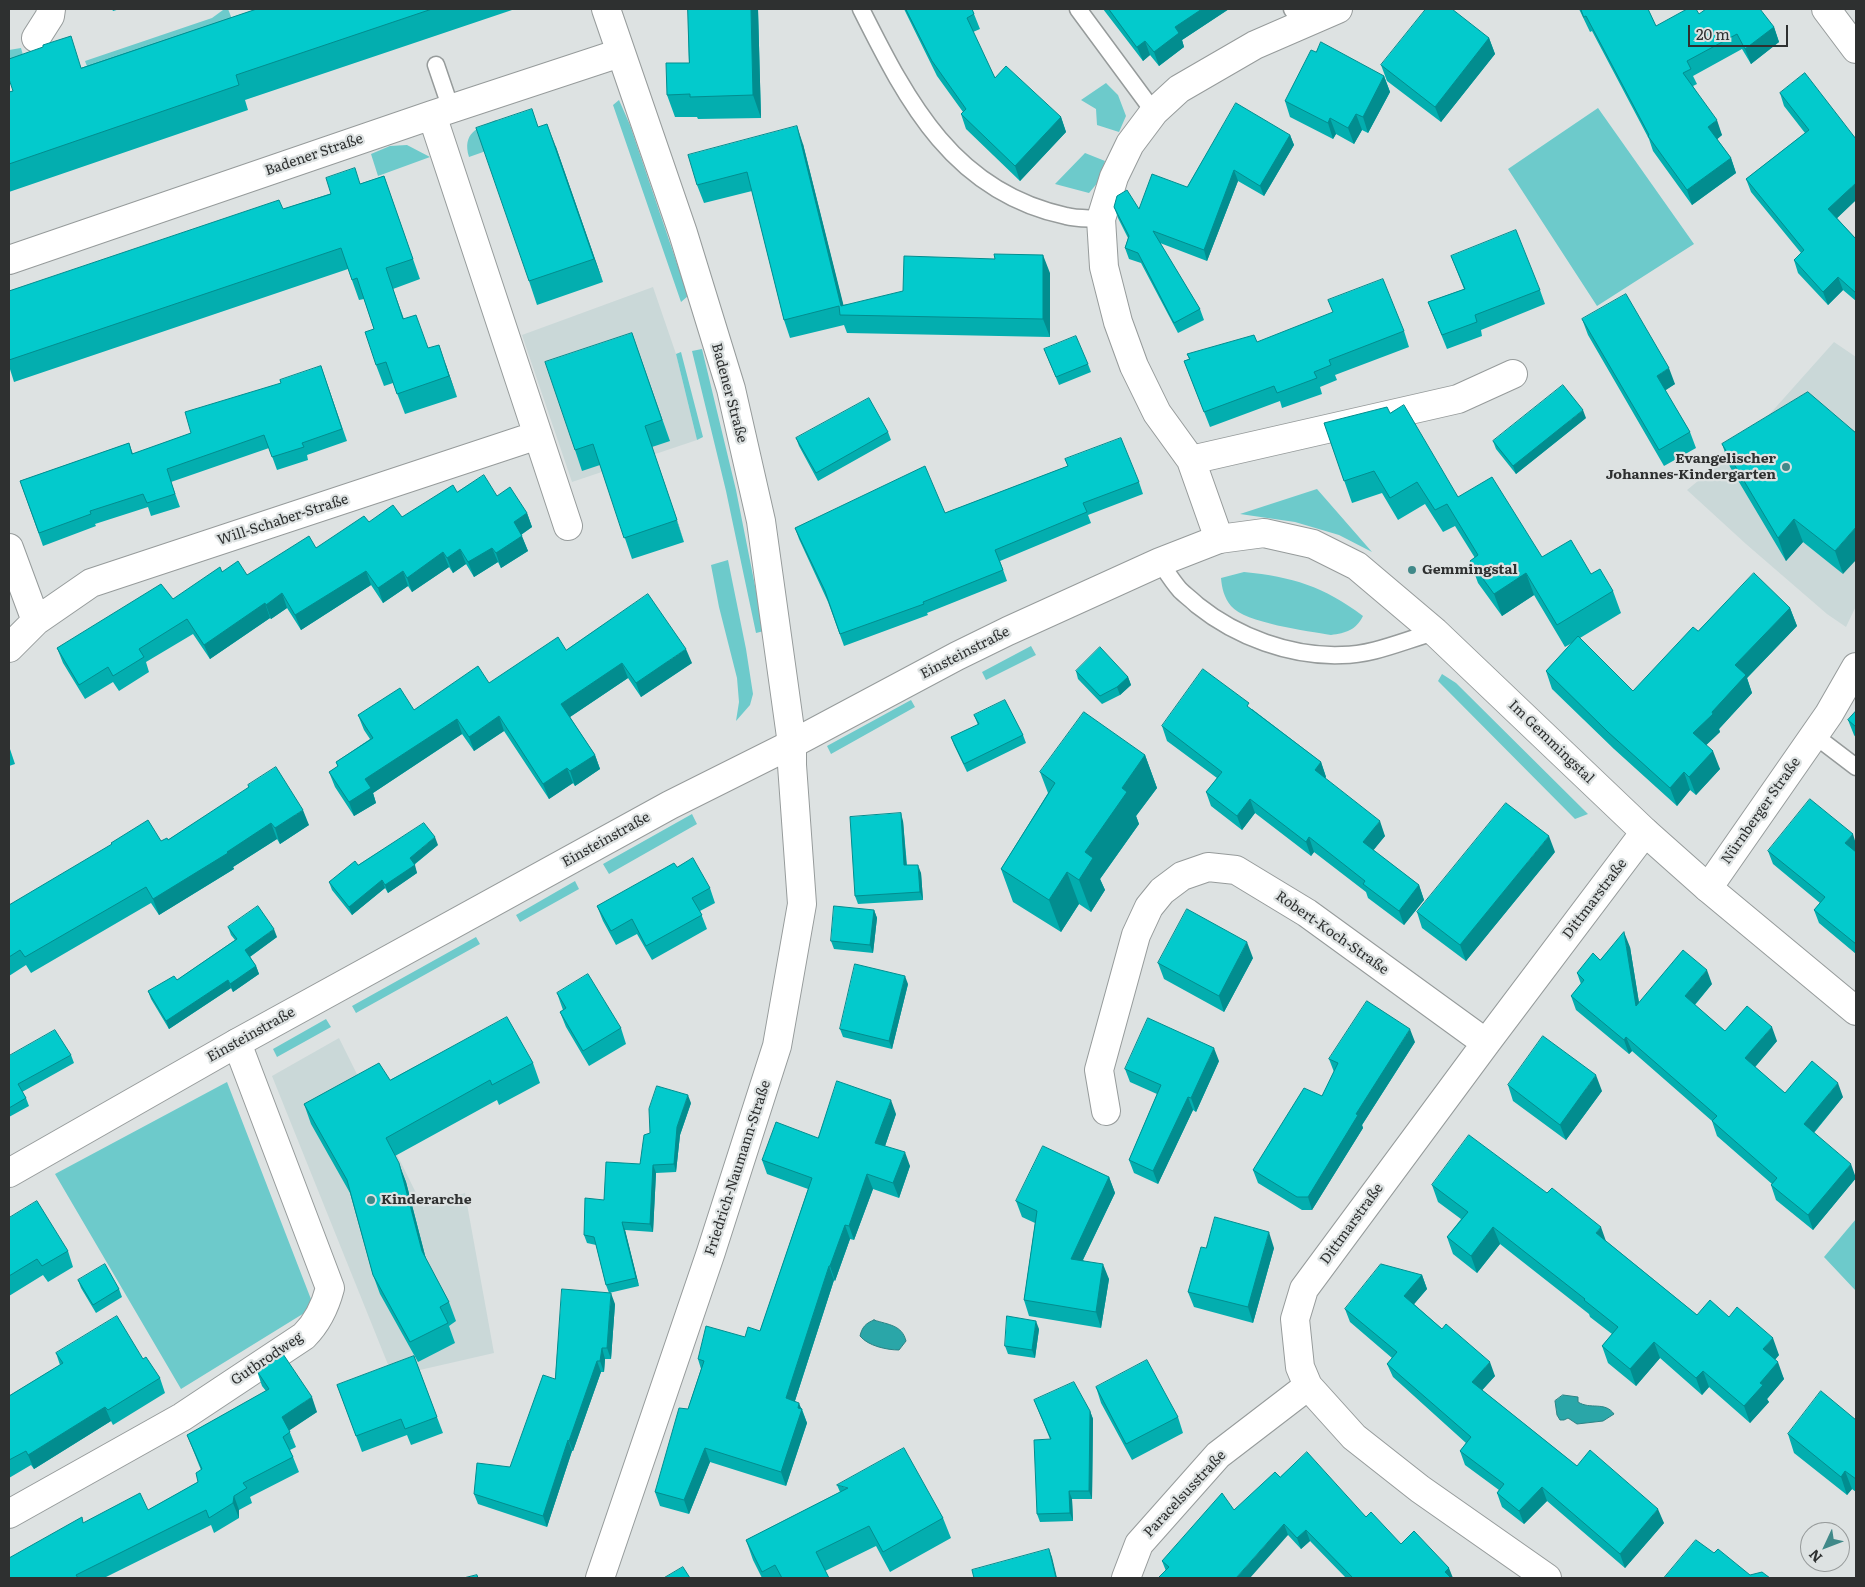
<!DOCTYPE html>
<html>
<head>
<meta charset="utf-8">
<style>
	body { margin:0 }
	#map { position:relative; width:1865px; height:1587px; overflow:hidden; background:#dde2e2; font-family:Literata,serif }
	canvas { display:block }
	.frame { position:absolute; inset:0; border:10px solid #2e3030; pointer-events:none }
	.north { position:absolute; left:1800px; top:1522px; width:50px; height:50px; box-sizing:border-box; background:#dde2e2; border:1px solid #979b9b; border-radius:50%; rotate:227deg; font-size:14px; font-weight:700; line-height:20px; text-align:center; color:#2e3030 }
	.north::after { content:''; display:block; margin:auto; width:18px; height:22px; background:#408989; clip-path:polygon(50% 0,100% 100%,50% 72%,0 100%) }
	.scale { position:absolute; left:1688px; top:25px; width:100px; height:22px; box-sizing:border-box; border:2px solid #2e3030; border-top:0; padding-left:6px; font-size:15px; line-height:18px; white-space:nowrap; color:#2e3030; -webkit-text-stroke:4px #dde2e2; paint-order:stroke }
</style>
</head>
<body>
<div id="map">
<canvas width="1865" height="1587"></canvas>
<div class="frame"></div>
<div class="north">N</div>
<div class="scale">20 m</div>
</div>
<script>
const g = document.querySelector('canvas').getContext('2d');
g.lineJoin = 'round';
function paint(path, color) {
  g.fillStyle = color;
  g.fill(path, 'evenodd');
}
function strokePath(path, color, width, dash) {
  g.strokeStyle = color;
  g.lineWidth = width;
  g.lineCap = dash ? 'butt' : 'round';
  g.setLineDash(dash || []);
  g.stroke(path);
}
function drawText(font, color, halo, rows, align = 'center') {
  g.font = font + ' Literata,serif';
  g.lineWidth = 4.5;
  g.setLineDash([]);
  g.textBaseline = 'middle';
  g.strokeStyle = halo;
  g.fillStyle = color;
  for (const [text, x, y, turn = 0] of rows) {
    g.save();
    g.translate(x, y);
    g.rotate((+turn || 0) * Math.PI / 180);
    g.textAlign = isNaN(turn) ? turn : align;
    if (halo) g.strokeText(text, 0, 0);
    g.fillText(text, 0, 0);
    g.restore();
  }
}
paint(new Path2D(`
	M653 287 676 354 697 440 572 482 522 335Z
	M1834 342 1856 357V606L1846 627 1827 614 1746 544 1687 490 1743 444Z
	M339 1038 423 1207 465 1193 494 1353 398 1375 389 1367 272 1076Z`), '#cad8d8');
paint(new Path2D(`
	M228 9 232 19 89 72 85 61 212 18 223 10Z
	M21 48 25 62 9 68V50Z
	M1106 83 1118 95 1126 116 1119 132 1097 125 1096 109 1081 100Z
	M619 100 630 125 688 296 681 302 613 105Z
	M1598 108 1694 244 1597 306 1508 169Z
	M496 120 503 145 469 157C462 133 477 128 496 120Z
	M407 145 430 157 378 176 371 154 390 146Z
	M1085 153 1105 161 1099 181 1089 193 1055 184Z
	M702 349 736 490 764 631 756 633 726 491 692 351Z
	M681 352 703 437 697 440 676 354Z
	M1317 489 1372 552 1339 535 1295 522 1240 514Z
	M728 560 746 649 753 694 750 705 736 721 739 702 737 678 719 607 711 565Z
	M1244 572C1293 577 1323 586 1363 616 1356 630 1346 633 1331 635 1308 631 1245 623 1231 606 1224 597 1222 589 1221 578Z
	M1031 646 1036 655 986 680 982 672Z
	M1442 674 1456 683 1588 814 1575 819 1438 681Z
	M911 700 915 707 831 754 827 746Z
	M692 814 697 824 609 874 603 864Z
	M575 881 579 889 520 922 516 915Z
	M476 937 480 944 356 1013 352 1006Z
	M326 1019 331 1027 277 1057 273 1049Z
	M227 1082 314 1307 181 1389 55 1174Z
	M1856 1219V1291L1824 1257Z`), '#6dcacb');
const water = new Path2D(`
	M874 1320C889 1325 902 1325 906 1341L899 1350C887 1350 868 1346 860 1336 862 1327 866 1323 874 1320Z
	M1563 1395 1578 1397V1402C1590 1410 1605 1401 1614 1414L1603 1421 1577 1424 1568 1418 1564 1420H1560L1557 1415 1555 1401Z`);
paint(water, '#2aa6a8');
strokePath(water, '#2b8384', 1);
const service = new Path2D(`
	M861 9C908 103 954 192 1066 216 1077 219 1089 218 1101 219
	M1078 9 1154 112
	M1292 9 1302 24
	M436 65 451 109
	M1160 562C1166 571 1172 581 1180 590 1185 595 1192 600 1197 605 1237 637 1291 657 1342 655 1373 655 1405 640 1435 632
	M1814 735 1856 767`);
const minor = new Path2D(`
	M1826 9 1856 49
	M36 38 50 16 51 9
	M432 115 568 526
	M9 260 432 115 620 53
	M1191 460 1458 399 1513 374
	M1219 539 1191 460 1157 413 1134 366 1118 322 1104 267 1101 219 1114 177 1130 144 1154 112 1179 89 1255 45 1338 9
	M9 548 36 621
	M9 648 36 621 91 583 538 435
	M1708 888 1829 714 1856 667
	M1106 1111 1099 1070 1136 935 1149 907 1162 891 1182 876 1208 867 1236 870 1307 913 1486 1043
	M9 1514 182 1417 304 1336C318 1322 325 1307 330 1288L237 1043
	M600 1578 711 1252 777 1046 802 904 792 765V744L761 521 731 389 683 233 606 9
	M1126 1578 1139 1544 1218 1455 1308 1386
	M1547 1578 1420 1489 1354 1437 1308 1386 1300 1367 1295 1319 1304 1289 1486 1043 1645 832`);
const tertiary = new Path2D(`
	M9 1173 237 1043 670 805 792 744 957 656 1008 631 1160 562 1219 539 1264 533 1313 544 1357 566 1435 632 1645 832 1708 888 1856 1011`);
strokePath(service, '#969b9b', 19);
strokePath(minor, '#969b9b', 30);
strokePath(tertiary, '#969b9b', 30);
strokePath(service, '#fff', 16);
strokePath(minor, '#fff', 28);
strokePath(tertiary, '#fff', 28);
paint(new Path2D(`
	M112 9H120L113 11Z
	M257 9H515L245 100 248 110 9 192V92Z
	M688 9H758L761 118 698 119 697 117H675L667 95 689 63Z
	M904 9H972L980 29 973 32 995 78 1061 117 1066 132 1020 181 966 129 961 114 963 112 937 76Z
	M1103 9H1229L1182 40 1184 47 1159 66 1150 55 1143 61Z
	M1579 9H1648L1656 26 1699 14 1774 27 1779 42 1751 64 1742 49 1693 76 1697 84 1693 86 1722 135 1717 139 1731 158 1736 173 1692 205 1653 151 1649 139 1592 31 1590 32Z
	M1489 38 1495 54 1441 122 1387 81 1381 65Z
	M1805 73 1856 200 1837 218 1856 239V301L1843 290 1828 305 1798 273 1794 260 1801 253 1751 192 1746 179 1805 133 1784 106 1780 93Z
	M1384 76 1390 92 1368 133 1362 130 1354 144 1336 134 1333 139 1290 117 1285 101Z
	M538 127 556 147 603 282 537 305 529 281Z
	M1290 135 1294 145 1264 196 1238 181 1207 261 1160 243 1200 309 1204 320 1178 333 1141 263 1129 259 1125 248 1128 238 1118 218 1114 207 1139 209 1187 187Z
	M803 144 843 305 1050 273V337L847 333 844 325 790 338 784 320 752 191 704 203 697 185Z
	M384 176 420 279 393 289 404 319 428 348 446 365 457 397 405 414 393 383 384 386 376 365 374 329 364 299 359 300 348 269 14 382 9 366V291L283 209Z
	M1451 256 1540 290 1545 304 1481 330 1482 336 1447 349 1428 302 1464 289Z
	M1582 319 1675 384 1665 390 1690 432 1696 448 1664 466 1588 335Z
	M1404 331 1409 347 1335 375 1337 380 1320 387 1322 394 1282 408 1280 401 1210 427 1184 361 1189 359 1187 354 1257 342Z
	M632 333 670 441 652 447 684 542 632 559 600 465 582 471 575 450Z
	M1044 349 1088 364 1091 372 1059 385Z
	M321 366 347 441 307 455 308 460 277 470 269 448 171 482 180 507 151 516 148 507 95 524 96 526 43 546 20 481 129 443 133 454 191 433 281 383Z
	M1808 392 1843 574 1803 542 1786 561 1730 467 1722 444Z
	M1390 413 1458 497 1542 557 1591 574 1613 591 1621 613 1580 638 1633 691 1698 631 1790 608 1797 626 1747 678 1752 693 1719 729 1720 732 1706 745 1720 769 1696 795 1690 790 1677 806 1614 749 1552 689 1546 671 1572 643 1565 647 1534 595 1502 616 1478 583 1470 561 1475 558 1455 526 1443 532 1425 504 1398 520 1382 493 1352 503 1324 423Z
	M1586 418 1516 474 1496 449 1493 441Z
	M888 432 891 440 818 481 799 446 796 438Z
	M1065 459 1139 482 1143 494 1088 515 1091 523 1000 561 1007 581 927 613 928 615 844 646 828 602 799 539 795 528 945 513 1068 466Z
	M457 492 497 496 527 513 532 527 521 535 528 551 501 568 498 562 474 577 466 564 453 573 449 567 412 592 408 586 383 603 371 585 301 630 287 608 271 619 270 618 210 659 193 634 146 662 149 672 119 691 113 682 85 699 63 663 57 648 173 599 222 572 247 575 316 548 369 522 402 517Z
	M566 650 692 663 641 697 628 678 570 717 595 755 600 769 575 786 573 783 549 799 504 731 474 751 462 734 373 793 376 803 354 816 335 787 329 772 338 767 336 762 370 739 364 730 358 715 414 710 489 683Z
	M1076 671 1128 677 1131 685 1120 695 1102 704 1078 679Z
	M1252 709 1321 762 1326 777 1325 778 1385 836 1373 850 1419 885 1424 900 1404 925 1368 898 1366 892 1314 852 1311 856 1255 813 1242 830 1211 806 1206 792 1217 778 1167 741 1162 726Z
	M1856 711V738L1854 735 1848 720Z
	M974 715 1023 735 1026 743 967 772 954 745 951 737 978 725Z
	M9 746 15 764 9 766Z
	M1145 755 1157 788 1136 816 1139 824 1100 879 1105 890 1091 912 1079 904 1061 932 1013 902 1001 869 1048 793 1040 772Z
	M248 785 309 825 280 844 277 839 233 867 234 869 159 915 151 903 31 973 26 965 9 976V905L161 841 168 840 249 788Z
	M903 821 907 865 921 873 923 900 858 904 855 896Z
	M1856 844V849L1855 851 1856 852V954L1819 923 1814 910 1820 903 1773 864 1768 851Z
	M438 845 414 865 417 873 388 893 385 888 352 915 332 890 329 882 358 865Z
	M1555 852 1466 961 1422 928 1417 912Z
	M677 867 710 888 715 903 700 911 707 929 652 960 637 934 616 945 603 921 597 906Z
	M874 910 877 918 873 953 834 949 831 941Z
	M228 927 277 937 250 957 256 966 259 974 233 992 231 988 169 1029 151 999 148 991 177 980 235 940 231 935Z
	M1630 947 1639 1003 1712 984 1695 1005 1725 1031 1777 1041 1755 1067 1785 1093 1843 1097 1814 1133 1856 1178 1813 1230 1776 1200 1771 1185 1772 1184 1717 1136 1712 1121 1632 1051 1629 1054 1576 1010 1571 996 1581 984 1577 973Z
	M1253 958 1224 1012 1164 979 1158 963Z
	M908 984 892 1049 843 1037 840 1029Z
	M557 993 621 1028 626 1044 589 1066 566 1027 560 1012 563 1010Z
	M1415 1042 1362 1125 1363 1128 1312 1210H1302L1258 1183 1253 1170 1322 1096 1334 1072 1329 1059Z
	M71 1055 74 1063 22 1092 26 1098 29 1106 9 1117V1056Z
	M1219 1061 1196 1112 1193 1110 1158 1184 1134 1173 1129 1160 1157 1094 1130 1082 1125 1069Z
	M533 1063 540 1083 499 1105 497 1100 395 1156 406 1182 426 1259 449 1302 456 1321 449 1326 455 1343 418 1362 380 1294 373 1275 350 1193 311 1124 304 1104 390 1080Z
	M1508 1085 1602 1091 1566 1140 1513 1101Z
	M691 1103 680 1135 676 1172 656 1173 653 1232 625 1230 639 1286 609 1293 606 1285 596 1245 587 1243 584 1235 604 1200 640 1164 650 1133Z
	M896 1114 885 1146 910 1166 899 1198 873 1189 854 1240 850 1239 835 1281 834 1280 795 1401 802 1409 807 1423 786 1486 710 1462 689 1514 660 1506 655 1492 688 1409 701 1369 698 1359 760 1331 808 1189 767 1174 762 1160 818 1138Z
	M1109 1177 1115 1193 1083 1260 1109 1279 1101 1328 1029 1316 1024 1300 1035 1223 1022 1217 1016 1201Z
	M1432 1185 1606 1241 1697 1315 1729 1317 1779 1355 1775 1360 1784 1379 1767 1399 1769 1402 1750 1423 1709 1387 1702 1395 1660 1358 1636 1386 1608 1363 1602 1346 1612 1334 1590 1317 1589 1314 1500 1244 1477 1273 1453 1254 1447 1237 1461 1219 1438 1202Z
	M9 1218 68 1251 73 1267 48 1282 43 1275 9 1296Z
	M1206 1248H1274L1253 1323 1194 1307 1188 1292Z
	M1422 1275 1427 1289 1414 1304 1495 1376 1482 1390 1577 1466 1664 1523 1625 1568 1547 1501 1524 1524 1502 1507 1497 1493 1499 1490 1465 1465 1460 1451 1466 1443 1393 1377 1387 1364 1392 1358 1350 1322 1345 1309Z
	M78 1280 119 1289 122 1297 96 1313 81 1288Z
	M615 1304 611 1359H605L604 1372H601L573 1451H572L547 1527 478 1504 474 1494 510 1467 555 1379Z
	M1039 1329 1035 1358 1008 1354 1005 1346Z
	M56 1353 143 1359 160 1378 165 1393 113 1425 111 1421 34 1469 31 1465 9 1478V1395V1396L60 1365Z
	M414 1356 443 1433 411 1445 407 1435 362 1452 337 1385Z
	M257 1371 317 1412 289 1430 296 1447 290 1450 293 1457 299 1472 250 1497 252 1503 239 1510V1518L214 1533 211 1525 104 1578H9L84 1523 148 1510 198 1482 201 1470 187 1435 266 1391 262 1386Z
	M1096 1387 1178 1417 1183 1433 1132 1460 1101 1403Z
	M1034 1400 1090 1411 1093 1419 1092 1499H1072L1073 1521 1040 1522 1037 1514 1050 1439Z
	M1856 1420V1492L1852 1489 1847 1495 1794 1453 1788 1434Z
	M1280 1477 1366 1517 1401 1544 1453 1578H1346L1310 1541 1301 1549 1288 1535 1166 1571 1162 1561Z
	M837 1485 943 1518 951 1538 890 1572 876 1546 825 1571 829 1578H762L753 1560 746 1540 840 1492Z`), '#03aeaf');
paint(new Path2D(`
	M751 9H758L761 118 753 95Z
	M1202 9H1229L1182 40 1184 47 1159 66 1154 52 1175 27Z
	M1774 27 1779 42 1751 64 1745 49Z
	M1489 38 1495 54 1441 122 1435 107Z
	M1145 41 1150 55 1143 61 1137 47Z
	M1384 76 1390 92 1368 133 1363 117Z
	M1356 114 1362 130 1354 144 1348 128Z
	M1061 117 1066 132 1020 181 1015 166Z
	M1330 118 1336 134 1333 139 1328 123Z
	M1717 120 1722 135 1714 142 1708 127Z
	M547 124 556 147 603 282 594 259Z
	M797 126 803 144 846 315 841 306Z
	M1290 135 1294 145 1264 196 1260 186Z
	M1731 158 1736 173 1692 205 1687 190Z
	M1234 170 1238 181 1207 261 1204 250Z
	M1856 183V200L1833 222 1828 209Z
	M1043 255 1050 273V337L1043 319Z
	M1838 277 1843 290 1828 305 1823 292Z
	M439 345 446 365 457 397 449 376Z
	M1669 368 1675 384 1663 392 1657 376Z
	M1583 410 1586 418 1516 474 1513 466Z
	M645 426 652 447 684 542 677 520Z
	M527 513 532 527 519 536 514 522Z
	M1794 519 1803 542 1786 561 1778 538Z
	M1856 527V560L1843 574 1835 551Z
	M522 536 528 551 501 568 496 553Z
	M492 548 498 562 474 577 468 562Z
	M460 549 466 564 453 573 447 558Z
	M443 552 449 567 412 592 407 578Z
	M366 571 371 585 301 630 295 615Z
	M403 571 408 586 383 603 378 588Z
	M1526 573 1534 595 1502 616 1494 594Z
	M282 593 287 608 271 619 266 605Z
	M265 603 270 618 210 659 204 645Z
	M1790 608 1797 626 1747 678 1752 693 1719 729 1720 732 1700 751 1693 733 1712 712 1735 665Z
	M686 649 692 663 641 697 636 683Z
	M622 663 628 678 567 719 561 704Z
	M1128 677 1131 685 1120 695 1117 687Z
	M499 716 504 731 474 751 469 737Z
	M457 719 462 734 373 793 376 803 354 816 349 802 365 779Z
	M1713 751 1720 769 1696 795 1689 777Z
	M595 755 600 769 575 786 570 771Z
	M1145 755 1157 788 1136 816 1139 824 1100 879 1105 890 1091 912 1079 880 1085 852 1122 788Z
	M1321 762 1326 777 1320 785 1315 770Z
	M567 768 573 783 549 799 543 784Z
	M1684 772 1690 790 1677 806 1670 788Z
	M1250 799 1255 813 1242 830 1237 816Z
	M303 810 309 825 280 844 275 828Z
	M901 813 903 821 907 873 904 865Z
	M1380 821 1385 836 1368 857 1363 842Z
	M271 823 277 839 233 867 234 869 159 915 153 899Z
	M1853 834 1856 844V849L1850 856 1845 843Z
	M1549 836 1555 852 1466 961 1460 945Z
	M435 837 438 845 412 866 410 858Z
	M1309 837 1314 852 1311 856 1306 842Z
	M415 865 417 873 388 893 385 885Z
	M918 865 921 873 923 900 920 892Z
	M1067 872 1079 904 1061 932 1049 900Z
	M382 880 385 888 352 915 349 907Z
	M1419 885 1424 900 1404 925 1399 911Z
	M874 910 877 918 873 953 870 945Z
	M274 929 277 937 248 958 245 950Z
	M1624 932 1630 947 1642 1021 1636 1006Z
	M1247 942 1253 958 1224 1012 1219 996Z
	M256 966 259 974 233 992 230 984Z
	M1707 970 1712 984 1690 1010 1685 996Z
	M905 976 908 984 892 1049 889 1041Z
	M228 980 231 988 169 1029 166 1021Z
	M1772 1027 1777 1041 1750 1073 1745 1058Z
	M1410 1029 1415 1042 1362 1125 1363 1128 1312 1210 1308 1197 1356 1114Z
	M1626 1037 1632 1051 1629 1054 1624 1040Z
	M1214 1048 1219 1061 1196 1112 1191 1098Z
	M1596 1075 1602 1091 1566 1140 1560 1125Z
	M1838 1083 1843 1097 1809 1138 1804 1124Z
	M688 1095 691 1103 680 1135 676 1172 674 1164 677 1127Z
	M1188 1097 1193 1110 1158 1184 1153 1171Z
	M891 1100 896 1114 881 1158 875 1143Z
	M905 1152 910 1166 899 1198 893 1183Z
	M399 1163 406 1182 429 1271 422 1251Z
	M1851 1164 1856 1178 1813 1230 1808 1215Z
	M653 1165 656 1173 653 1232 650 1224Z
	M867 1174 873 1189 854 1240 849 1226Z
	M1109 1177 1115 1193 1076 1274 1071 1259Z
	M622 1222 625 1230 639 1286 636 1278Z
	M845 1225 850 1239 835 1281 830 1266Z
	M1493 1227 1500 1244 1477 1273 1471 1256Z
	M1601 1227 1607 1244 1596 1233Z
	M1269 1232 1274 1248 1253 1323 1248 1307Z
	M1103 1264 1109 1279 1101 1328 1096 1312Z
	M829 1266 834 1280 791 1413 786 1398Z
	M1422 1275 1427 1289 1409 1310 1404 1296Z
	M611 1293 615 1304 611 1359 607 1348Z
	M1036 1321 1039 1329 1035 1358 1032 1350Z
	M1773 1338 1779 1355 1769 1366 1763 1349Z
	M1654 1342 1660 1358 1636 1386 1630 1369Z
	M602 1348 605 1359 604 1372 600 1361Z
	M597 1361 601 1372 573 1451 569 1441Z
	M1490 1362 1495 1376 1477 1396 1472 1382Z
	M1778 1362 1784 1379 1767 1399 1769 1402 1750 1423 1744 1406 1760 1383Z
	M1703 1371 1709 1387 1702 1395 1696 1378Z
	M312 1397 317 1412 287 1432 282 1417Z
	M799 1403 807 1423 786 1486 781 1472Z
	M105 1407 111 1421 34 1469 28 1455Z
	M1090 1411 1093 1419 1092 1499 1089 1491Z
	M568 1440 572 1451 547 1527 543 1516Z
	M705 1448 710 1462 689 1514 684 1500Z
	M1845 1471 1852 1489 1847 1495 1841 1477Z
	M1542 1487 1547 1501 1524 1524 1519 1511Z
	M1069 1491 1072 1499 1073 1521 1070 1513Z
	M234 1496 239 1510V1518L233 1503Z
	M1658 1509 1664 1523 1625 1568 1620 1554Z
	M1284 1524 1288 1535 1250 1578H1236Z
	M1306 1530 1310 1541 1301 1549 1297 1538Z
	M1049 1549 1052 1557 1057 1578H1056Z
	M1449 1568 1453 1578H1447L1445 1572Z`), '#028d8f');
const building = new Path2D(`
	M257 9H432L236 75 239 85 9 164V92L13 91 9 79V59L43 47V45L71 36 81 68Z
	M688 9H751L753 95 690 97V94L667 95 666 63H689Z
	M906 9H972L974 14 967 18 995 78 1006 66 1061 117 1015 166 961 114 966 109 932 61Z
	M1109 9H1202L1175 27 1179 33 1154 52 1145 41 1137 47Z
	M1426 9H1452L1489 38 1435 107 1381 65Z
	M1581 9H1648L1656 26 1687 9H1696L1699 14 1706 9H1760L1774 27 1745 49 1737 34 1687 61 1691 69 1683 73 1717 120 1708 127 1731 158 1687 190 1648 136 1649 135 1586 16 1584 17Z
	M1321 42 1384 76 1363 117 1356 114 1348 128 1330 118 1328 123 1285 101 1311 50 1316 52Z
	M1805 73 1856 139V183L1828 209 1856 239V293L1838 277 1823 292 1794 260 1804 250 1746 179 1809 130 1780 93Z
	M1236 103 1290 135 1260 186 1234 170 1204 250 1153 231 1200 309 1174 323 1138 253 1125 248 1129 236 1114 207 1117 196 1127 190 1139 209 1152 174 1187 187Z
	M532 109 538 127 547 124 594 259 529 281 476 128Z
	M797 126 841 306 903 291 904 256 995 259 994 254 1043 255V319L840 315 839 306 784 320 747 172 697 185 688 155Z
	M355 168 360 184 384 176 413 259 386 268 403 319 416 315 428 348 439 345 449 376 397 394 386 362 376 365 365 332 374 329 357 278 352 280 341 248 9 360V291L279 200 283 209 331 194 326 178Z
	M1516 230 1540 290 1475 315 1477 322 1442 335 1428 302 1465 289 1451 256Z
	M1383 279 1404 331 1329 360 1331 365 1314 372 1317 378 1277 393 1274 386 1204 412 1184 361 1190 359 1187 354 1254 335 1257 342 1333 312 1328 300Z
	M1626 294 1669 368 1657 376 1690 432 1659 450 1582 319Z
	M632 333 662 420 645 426 677 520 624 538 593 444 575 450 545 362Z
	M1076 336 1088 364 1056 377 1044 349Z
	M321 366 342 429 302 443 304 447 272 457 264 435 167 469 175 494 147 503 143 494 90 511 91 514 39 533 20 481 129 443 132 454 191 433 185 412 281 383 280 380Z
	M1563 385 1583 410 1513 466 1493 441Z
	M1808 392 1856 433V527L1835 551 1794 519 1778 538 1722 444Z
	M869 398 888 432 816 473 796 438Z
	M1404 405 1458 497 1492 477 1542 557 1571 540 1591 574 1600 569 1613 591 1557 625 1526 573 1494 594 1470 561 1478 555 1447 504 1435 510 1417 482 1390 498 1374 471 1344 481 1324 423 1387 407 1390 413Z
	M1121 438 1139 482 1083 503 1087 512 995 550 1003 570 923 602 924 604 840 634 825 591 795 528 925 466 945 513 1068 466 1065 459Z
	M484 475 497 496 510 487 527 513 514 522 522 536 496 553 492 548 468 562 460 549 447 558 443 552 407 578 403 571 378 588 366 571 295 615 282 593 266 605 265 603 204 645 187 619 139 649 144 657 113 676 108 667 79 685 57 648 161 584 173 599 220 567 222 572 238 561 247 575 309 536 316 548 364 516 369 522 393 505 402 517 453 485 457 492Z
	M1754 573 1790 608 1735 665 1746 675 1712 712 1713 714 1693 733 1713 751 1689 777 1684 772 1670 788 1608 732 1546 671 1578 636 1633 691 1693 627 1698 631Z
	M648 594 686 649 636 683 622 663 561 704 595 755 570 771 567 768 543 784 499 716 469 737 457 719 365 779 371 788 349 802 329 772 338 766 336 762 373 738 358 715 400 688 414 710 478 666 489 683 558 637 566 650Z
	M1100 647 1128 677 1117 687 1100 696 1076 671Z
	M1203 669 1249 703 1247 706 1321 762 1315 770 1380 821 1363 842 1419 885 1399 911 1363 884 1365 881 1309 837 1306 842 1250 799 1237 816 1206 792 1222 772 1162 726Z
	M1005 700 1023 735 964 764 951 737 979 724 974 715Z
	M1856 711V727L1848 720Z
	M1084 712 1145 755 1122 788 1127 792 1085 852 1093 858 1079 880 1067 872 1049 900 1001 869 1055 783 1040 772Z
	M276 767 303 810 275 828 271 823 227 852 228 853 153 899 146 887 25 957 20 950 9 957V905L112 844 111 843 148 820 161 841 167 838 168 840 249 787 248 785Z
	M1810 799 1853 834 1845 843 1856 852V944L1814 910 1825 897 1768 851Z
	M1506 803 1549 836 1460 945 1417 912Z
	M901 813 904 865H918L920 892 855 896 850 817Z
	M424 823 435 837 410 858 415 865 385 885 382 880 349 907 329 882 355 861 358 865Z
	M693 858 710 888 692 898 702 915 646 946 632 919 611 931 597 906 674 863 677 867Z
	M258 906 274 929 245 950 256 966 230 984 228 980 166 1021 148 991 174 976 177 980 237 939 228 927Z
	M834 906 874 910 870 945 831 941Z
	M1187 909 1247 942 1219 996 1158 963Z
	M1624 932 1636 1006 1683 950 1707 970 1685 996 1725 1031 1747 1006 1772 1027 1745 1058 1785 1093 1812 1061 1838 1083 1804 1124 1851 1164 1808 1215 1771 1185 1777 1178 1712 1121 1717 1116 1626 1037 1624 1040 1571 996 1584 980 1577 973 1593 953 1600 960Z
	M855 964 905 976 889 1041 840 1029Z
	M588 974 621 1028 583 1051 560 1012 566 1008 557 993Z
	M1367 1001 1410 1029 1356 1114 1358 1115 1308 1197H1297L1253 1170 1304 1088 1322 1096 1338 1063 1329 1059Z
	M507 1017 533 1063 492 1085 490 1080 386 1138 399 1163 422 1251 449 1302 440 1307 448 1323 410 1342 373 1275 347 1180 304 1104 379 1063 390 1080Z
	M1148 1018 1214 1048 1191 1098 1188 1097 1153 1171 1129 1160 1161 1085 1125 1069Z
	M55 1030 71 1055 18 1084 26 1098 9 1108V1056Z
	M1543 1036 1596 1075 1560 1125 1508 1085Z
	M837 1081 891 1100 875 1143 905 1152 893 1183 867 1174 849 1226 845 1225 830 1266H829L786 1398 799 1403 798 1408 802 1409 781 1472 705 1448 684 1500 655 1492 679 1408 688 1409 704 1361 698 1359 706 1326 745 1337 748 1327 760 1331 812 1178 762 1160 776 1122 818 1138Z
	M657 1086 688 1095 677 1127 674 1164 653 1165 650 1224 622 1222 636 1278 606 1285 594 1237 584 1235 585 1198 604 1200 606 1162 640 1164 644 1135 650 1133 649 1109Z
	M1469 1135 1547 1193 1552 1188 1601 1227 1596 1233 1697 1315 1710 1300 1729 1317 1737 1307 1773 1338 1763 1349 1778 1362 1760 1383 1763 1385 1744 1406 1703 1371 1696 1378 1654 1342 1630 1369 1602 1346 1618 1327 1584 1300 1585 1299 1493 1227 1471 1256 1447 1237 1468 1212 1432 1185Z
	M1043 1146 1109 1177 1071 1259 1103 1264 1096 1312 1024 1300 1037 1211 1016 1201Z
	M37 1201 68 1251 42 1266 37 1259 9 1276V1218Z
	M1215 1217 1269 1232 1248 1307 1188 1292 1201 1247 1206 1248Z
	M105 1264 119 1289 93 1305 78 1280Z
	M1381 1264 1422 1275 1404 1296 1442 1329 1446 1324 1490 1362 1472 1382 1577 1466 1590 1450 1658 1509 1620 1554 1542 1487 1519 1511 1497 1493 1504 1484 1460 1451 1471 1437 1387 1364 1397 1352 1345 1309Z
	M562 1289 611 1293 607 1348H602L600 1361H597L569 1441 568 1440 543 1516 474 1494 477 1463 510 1467 543 1375 555 1379Z
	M117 1316 143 1359 146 1357 160 1378 108 1410 105 1407 28 1455 26 1451 9 1460V1395V1396L63 1363 56 1353Z
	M1007 1316 1036 1321 1032 1350 1005 1346Z
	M283 1354 312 1397 282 1417 290 1432 283 1437 293 1457 243 1483 247 1488 234 1496 233 1503 209 1518 206 1510 76 1575 78 1578H9V1558L82 1517 83 1523 140 1493 148 1510 198 1482 196 1473 202 1469 187 1435 269 1389 257 1371Z
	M414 1356 437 1417 405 1429 401 1419 356 1436 337 1385Z
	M1147 1360 1178 1417 1126 1444 1096 1387Z
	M1074 1382 1090 1411 1089 1491H1069L1070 1513 1037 1514 1034 1440 1051 1439 1034 1400Z
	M1821 1391 1856 1420V1479L1845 1471 1841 1477 1788 1434Z
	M904 1448 943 1518 883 1552 869 1526 816 1552 829 1578H782L775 1565 762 1572 746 1540 848 1488 837 1485Z
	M1307 1452 1366 1517 1371 1512 1401 1544 1414 1531 1449 1568 1445 1572 1451 1578H1353L1306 1530 1297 1538 1284 1524 1236 1578H1158L1169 1567 1162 1561 1222 1493 1234 1510 1275 1472 1280 1477Z
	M1696 1540 1714 1553 1718 1549 1750 1575 1762 1572 1770 1578H1664Z
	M1049 1549 1056 1578H974L972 1570Z
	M683 1567 690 1578H664Z
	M477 1575 478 1578H464Z`);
paint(building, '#03cacc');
strokePath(building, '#028d8f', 1);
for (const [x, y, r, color] of [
	[1786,467,5,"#408989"],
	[1412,570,5,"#408989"],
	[371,1200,5,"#408989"]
]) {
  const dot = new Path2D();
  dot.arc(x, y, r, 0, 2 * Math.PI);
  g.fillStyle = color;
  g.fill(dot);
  strokePath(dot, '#dde2e2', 2);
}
drawText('14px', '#2e3030', '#dde2e2', [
	["Badener Straße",314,155,-19],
	["Badener Straße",729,393,75],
	["Will-Schaber-Straße",283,520,-18],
	["Einsteinstraße",965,653,-27],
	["Im Gemmingstal",1551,742,44],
	["Nürnberger Straße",1761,811,-55],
	["Einsteinstraße",606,840,-29],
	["Dittmarstraße",1595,899,-53],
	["Robert-Koch-Straße",1332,933,35],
	["Einsteinstraße",251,1035,-29],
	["Friedrich-Naumann-Straße",738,1168,-72],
	["Dittmarstraße",1352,1224,-54],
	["Gutbrodweg",267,1359,-34],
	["Paracelsusstraße",1185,1494,-47]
]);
drawText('bold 14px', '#2e3030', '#dde2e2', [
	["Evangelischer",1776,459,"right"],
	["Johannes-Kindergarten",1776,475,"right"],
	["Gemmingstal",1422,570],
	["Kinderarche",381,1200]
], 'left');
</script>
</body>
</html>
